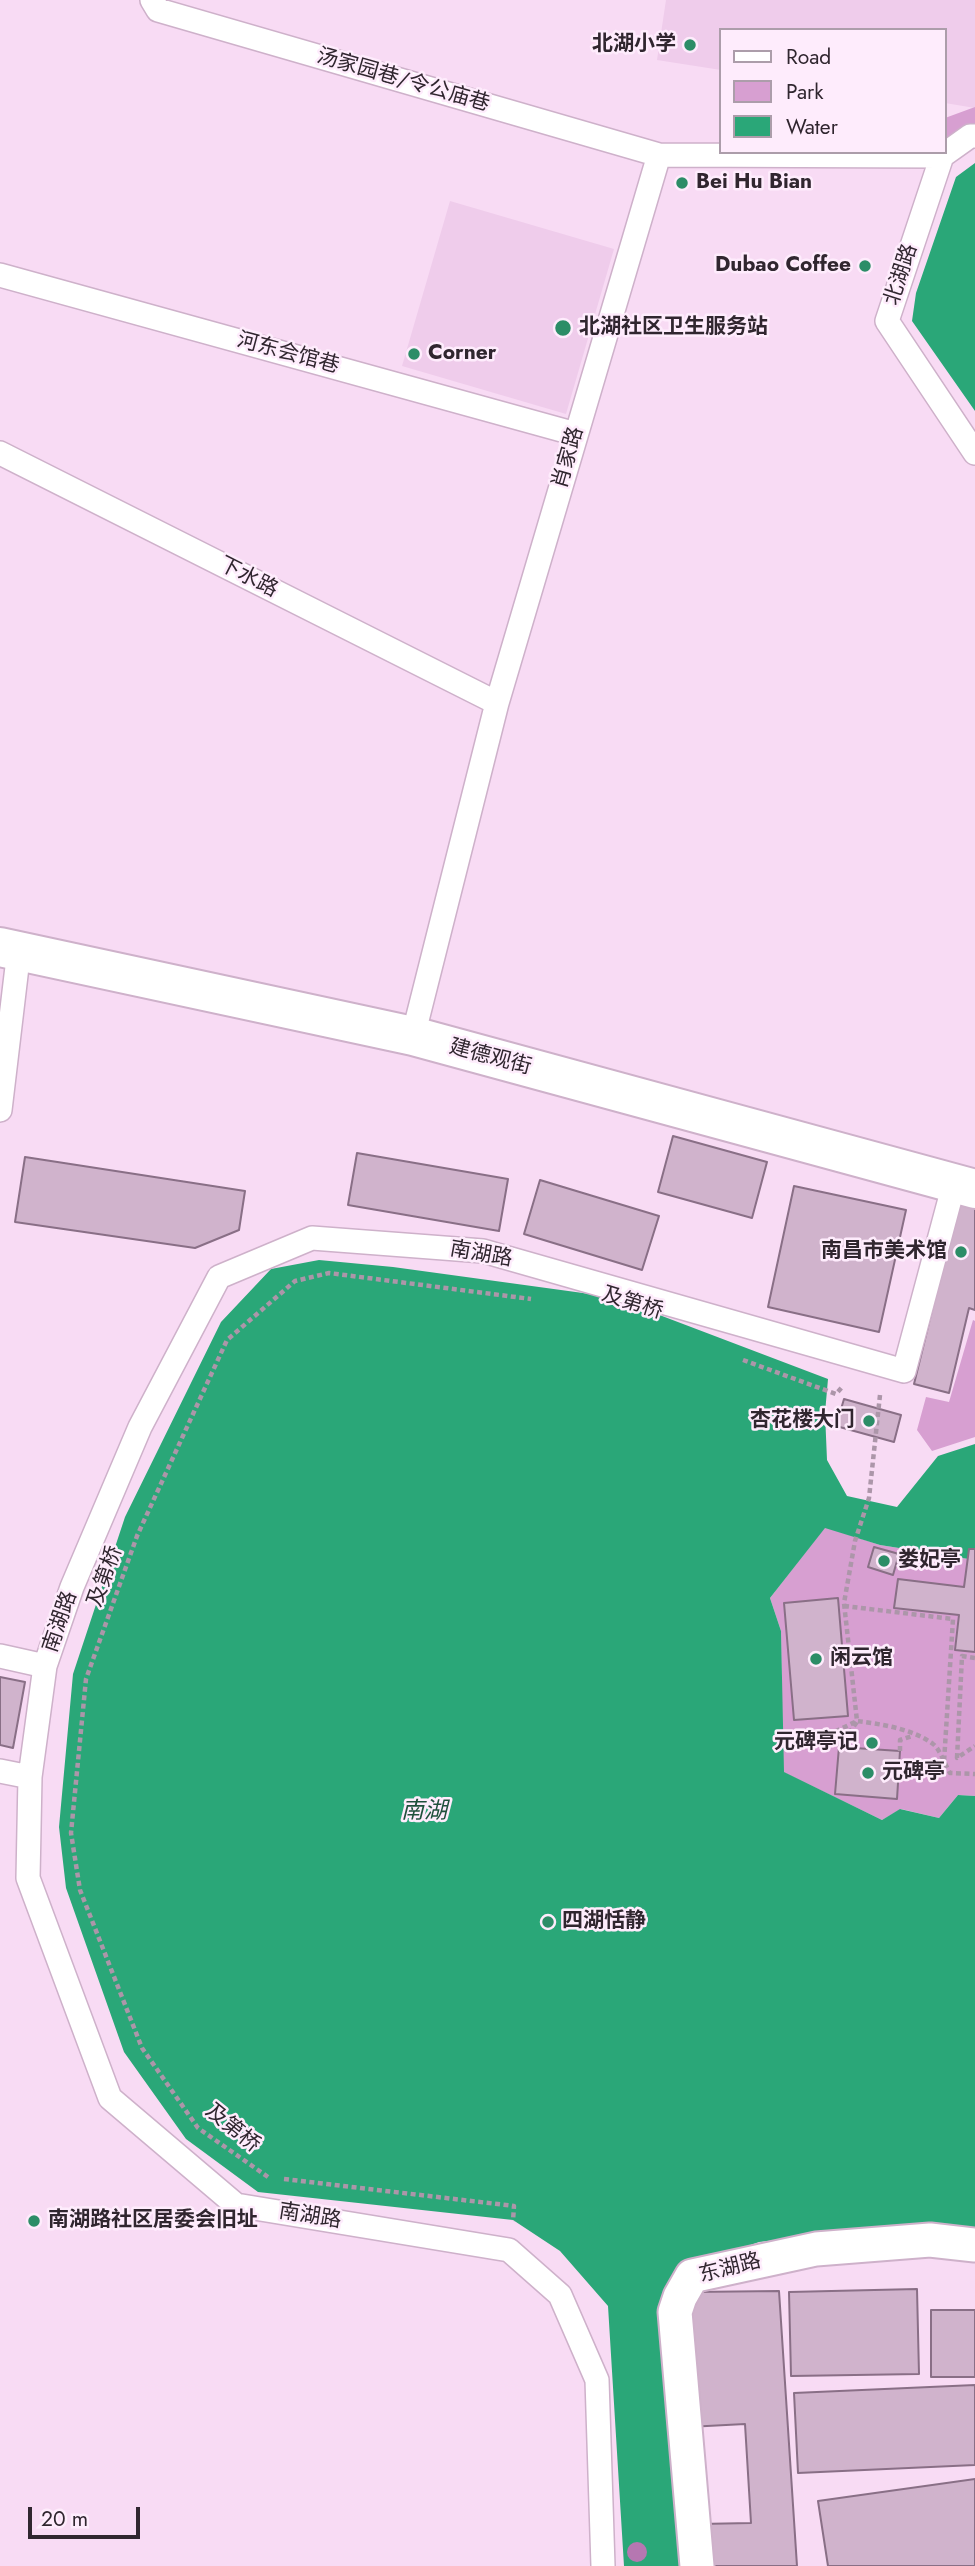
<!DOCTYPE html>
<html>
<head>
<meta charset="utf-8">
<style>
	body { margin:0 }
	#map { position:relative; width:975px; height:2566px; overflow:hidden; background:#f8dbf4; font-family:Jost,sans-serif }
	canvas { display:block }
	.legend { position:absolute; left:719px; top:28px; width:228px; height:126px; box-sizing:border-box; background:#feecfc; border:2px solid #ac9daa; margin:0; padding:9px 12px; list-style:none; font-size:21px; color:#30262f }
	.legend li { display:flex; align-items:center; gap:14px; height:35px }
	.legend b { width:35px; border:2px solid #ac9daa }
	.scale { position:absolute; left:28px; top:2507px; width:112px; height:32px; box-sizing:border-box; border:4px solid #30262f; border-top:0; padding-left:9px; font-size:21px; line-height:24px; white-space:nowrap; color:#30262f; -webkit-text-stroke:5px #feecfc; paint-order:stroke }
</style>
</head>
<body>
<div id="map">
<canvas width="975" height="2566"></canvas>
<ul class="legend">
<li><b style="height:9px;background:#fff"></b>Road</li>
<li><b style="height:19px;background:#d79fd1"></b>Park</li>
<li><b style="height:19px;background:#2aa778"></b>Water</li>
</ul>
<div class="scale">20 m</div>
</div>
<script>
const g = document.querySelector('canvas').getContext('2d');
g.lineJoin = 'round';
function paint(path, color) {
  g.fillStyle = color;
  g.fill(path, 'evenodd');
}
function strokePath(path, color, width, dash) {
  g.strokeStyle = color;
  g.lineWidth = width;
  g.lineCap = dash ? 'butt' : 'round';
  g.setLineDash(dash || []);
  g.stroke(path);
}
function drawText(font, color, halo, rows, align = 'center') {
  g.font = font + ' Jost,"Noto Sans SC",sans-serif';
  g.lineWidth = 5;
  g.setLineDash([]);
  g.textBaseline = 'middle';
  g.strokeStyle = halo;
  g.fillStyle = color;
  for (const [text, x, y, turn = 0] of rows) {
    g.save();
    g.translate(x, y);
    g.rotate((+turn || 0) * Math.PI / 180);
    g.textAlign = isNaN(turn) ? turn : align;
    if (halo) g.strokeText(text, 0, 0);
    g.fillText(text, 0, 0);
    g.restore();
  }
}
paint(new Path2D(`
	M666 0H975V108L945 103V30H721V70L657 60Z
	M450 201 614 249 566 414 402 366Z`), '#efcceb');
paint(new Path2D(`
	M975 107V130L945 143V118Z
	M973 1320 975 1321V1437L932 1451 917 1430 926 1397 949 1402Z
	M825 1527 880 1545 975 1560V1796L958 1795 939 1818 901 1809 882 1820 783 1772 781 1631 770 1598Z`), '#d79fd1');
paint(new Path2D(`
	M975 163V411L912 321 916 293 956 177Z
	M319 1260 393 1267 612 1297 828 1379 825 1413 827 1460 847 1496 897 1507 938 1456 975 1444V1560L880 1545 825 1528 770 1598 781 1631 784 1772 882 1820 900 1809 939 1818 958 1795 975 1796V2230L927 2223 759 2242 686 2268 691 2566H624L608 2306 560 2251 513 2220 258 2192 186 2139 124 2052 66 1888 59 1827 73 1674 125 1517 221 1322 271 1269Z`), '#2aa778');
const building = new Path2D(`
	M673 1136 767 1162 752 1218 658 1192Z
	M357 1153 508 1179 499 1231 348 1205Z
	M25 1157 245 1191 239 1230 195 1248 15 1222Z
	M540 1180 659 1216 642 1270 524 1234Z
	M794 1186 906 1210 879 1332 768 1307Z
	M961 1192 975 1196V1310L969 1308 949 1393 914 1384Z
	M844 1399 901 1415 894 1442 836 1426Z
	M874 1547 899 1554 893 1575 868 1567Z
	M969 1549H975V1652L955 1650 959 1615 894 1608 898 1579 964 1587Z
	M838 1598 848 1716 794 1720 784 1603Z
	M0 1677 25 1682 13 1748 0 1745Z
	M839 1747 900 1751 897 1799 835 1794Z
	M917 2289 919 2374 791 2376 789 2292Z
	M779 2291 797 2566H703L699 2524 751 2523 745 2424 688 2427 691 2292Z
	M931 2310H975V2377H931Z
	M975 2385V2465L798 2473 794 2393Z
	M975 2479V2566H828L818 2501Z`);
paint(building, '#d0b3cc');
strokePath(building, '#896f86', 2);
const service = new Path2D(`
	M152 0 158 10 659 155
	M975 136H970L942 156 887 321 975 453
	M0 275 576 434
	M0 453 497 703
	M413 1036 497 703 659 155 942 156
	M0 1110 19 950
	M0 1656 45 1666
	M0 1771 30 1777
	M603 2566 597 2380 560 2295 509 2250 236 2205 110 2098 28 1878 30 1777 45 1666 72 1587 140 1427 219 1277 312 1238 483 1251 904 1371 954 1184`);
const pedestrian = new Path2D(`
	M697 2566 675 2312 680 2297 692 2276 816 2249 930 2240 975 2245`);
const minor = new Path2D(`
	M0 947 413 1036 975 1189`);
strokePath(service, '#ceb1ca', 26);
strokePath(pedestrian, '#ceb1ca', 37);
strokePath(minor, '#ceb1ca', 42);
strokePath(new Path2D(`
	M743 1360 836 1394 843 1386
	M880 1395 869 1498 855 1541 844 1603 857 1721C881 1724 913 1729 933 1744 940 1749 945 1765 950 1773L975 1774
	M844 1606 953 1619 944 1762
	M975 1658 962 1656 957 1758 975 1746
	M820 1739 857 1721
	M839 1747 857 1722
	M900 1751V1740L912 1736
	M268 2177 198 2128 142 2048 80 1890 71 1833 86 1679 137 1536 227 1340 295 1281 329 1273 531 1299
	M284 2179 514 2206 513 2221`), '#ac96a9', 4.5, [5, 3.5]);
strokePath(service, '#fff', 23);
strokePath(pedestrian, '#fff', 33);
strokePath(minor, '#fff', 38);
g.fillStyle = '#b677b1';
for (const [x, y] of [
	[637,2552]
]) {
  g.beginPath();
  g.arc(x, y, 10, 0, 2 * Math.PI);
  g.fill();
}
for (const [x, y, r, color] of [
	[690,45,7,"#2c8d67"],
	[682,183,7,"#2c8d67"],
	[865,266,7,"#2c8d67"],
	[563,328,9,"#2c8d67"],
	[414,354,7,"#2c8d67"],
	[961,1252,7,"#2c8d67"],
	[869,1421,7,"#2c8d67"],
	[884,1561,7,"#2c8d67"],
	[816,1659,7,"#2c8d67"],
	[872,1743,7,"#2c8d67"],
	[868,1773,7,"#2c8d67"],
	[548,1922,7,"#2c8d67"],
	[34,2221,7,"#2c8d67"]
]) {
  const dot = new Path2D();
  dot.arc(x, y, r, 0, 2 * Math.PI);
  g.fillStyle = color;
  g.fill(dot);
  strokePath(dot, '#feecfc', 2.5);
}
drawText('bold 21px', '#30262f', '#feecfc', [
	["北湖小学",676,45,"right"],
	["Bei Hu Bian",696,183],
	["Dubao Coffee",851,266,"right"],
	["北湖社区卫生服务站",579,328],
	["Corner",428,354],
	["南昌市美术馆",947,1252,"right"],
	["杏花楼大门",855,1421,"right"],
	["娄妃亭",898,1561],
	["闲云馆",830,1659],
	["元碑亭记",858,1743,"right"],
	["元碑亭",882,1773],
	["四湖恬静",562,1922],
	["南湖路社区居委会旧址",48,2221]
], 'left');
drawText('21px', '#30262f', '#feecfc', [
	["汤家园巷/令公庙巷",403,81,16],
	["北湖路",902,275,-72],
	["河东会馆巷",288,354,15],
	["肖家路",569,458,-74],
	["下水路",248,578,27],
	["建德观街",490,1058,15],
	["南湖路",481,1255,10],
	["及第桥",632,1304,17],
	["及第桥",106,1577,-70],
	["南湖路",61,1622,-71],
	["及第桥",232,2129,39],
	["南湖路",310,2217,9],
	["东湖路",730,2269,-14]
]);
drawText('italic 23px', '#20503c', '#feecfc', [
	["南湖",424,1812]
]);
</script>
</body>
</html>
